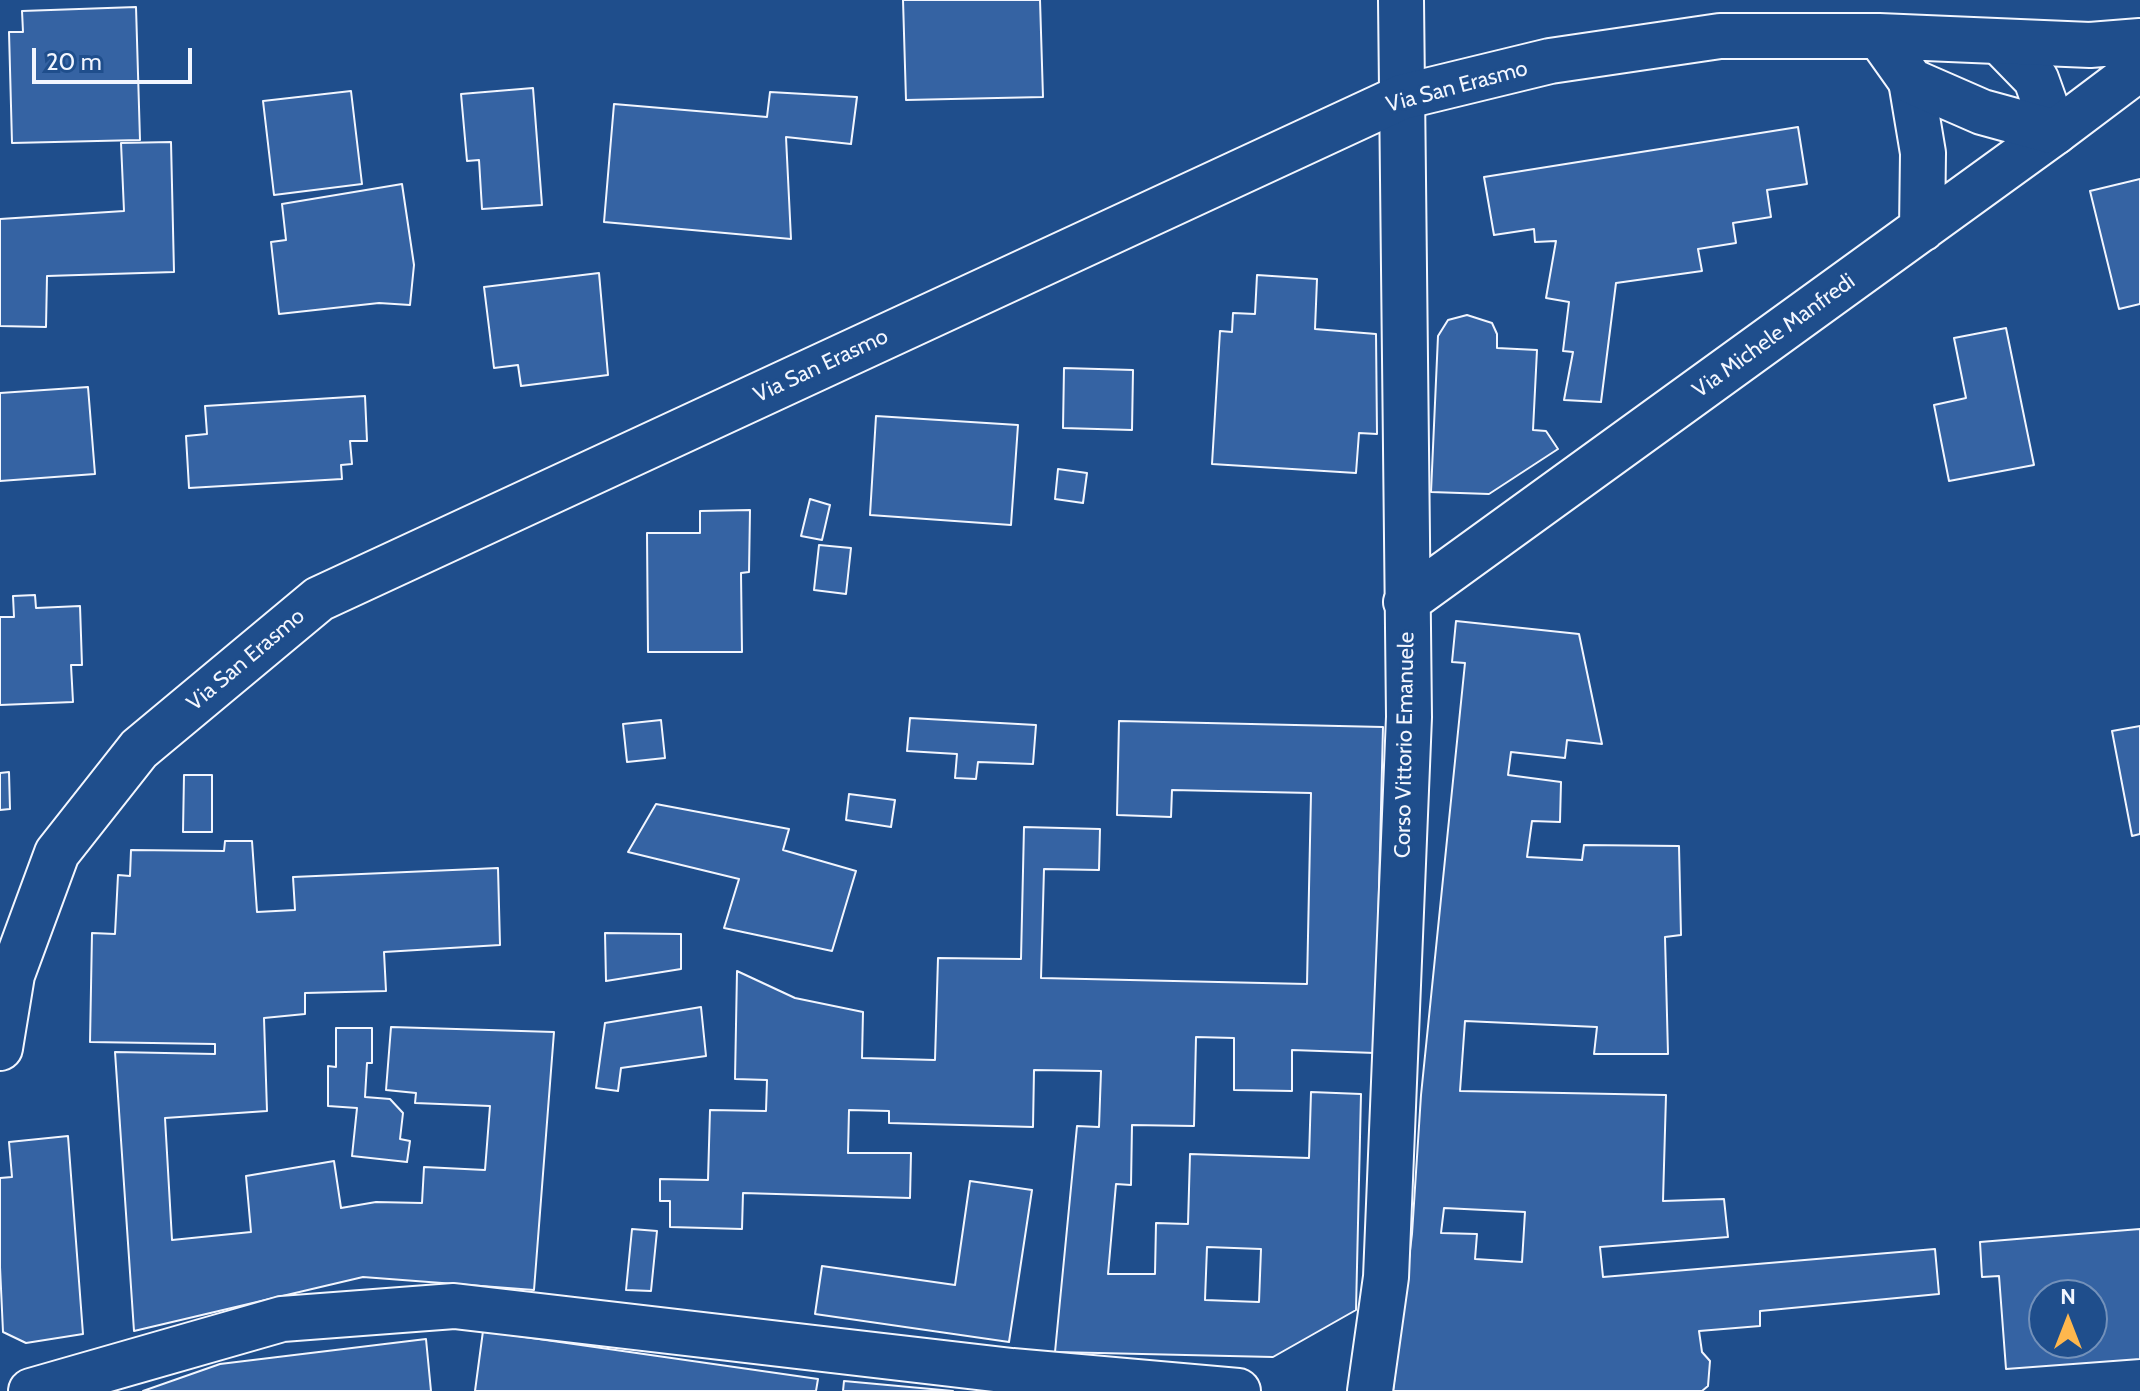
<!DOCTYPE html>
<html>
<head>
<meta charset="utf-8">
<style>
	body { margin:0 }
	#map { position:relative; width:2140px; height:1391px; overflow:hidden; background:#1f4e8c; font-family:Cabin,sans-serif }
	canvas { display:block }
	.north { position:absolute; left:2028px; top:1279px; width:80px; height:80px; box-sizing:border-box; background:#1f4e8c; border:2px solid #7391ba; border-radius:50%; rotate:0deg; font-size:22px; font-weight:700; line-height:32px; text-align:center; color:#f2f6ff }
	.north::after { content:''; display:block; margin:auto; width:28px; height:36px; background:#ffb74d; clip-path:polygon(50% 0,100% 100%,50% 72%,0 100%) }
	.scale { position:absolute; left:32px; top:48px; width:160px; height:36px; box-sizing:border-box; border:4px solid #f2f6ff; border-top:0; padding-left:10px; font-size:24px; line-height:28px; white-space:nowrap; color:#f2f6ff; -webkit-text-stroke:6px #1f4e8c; paint-order:stroke }
</style>
</head>
<body>
<div id="map">
<canvas width="2140" height="1391"></canvas>
<div class="north">N</div>
<div class="scale">20 m</div>
</div>
<script>
const g = document.querySelector('canvas').getContext('2d');
g.lineJoin = 'round';
function paint(path, color) {
  g.fillStyle = color;
  g.fill(path, 'evenodd');
}
function strokePath(path, color, width, dash) {
  g.strokeStyle = color;
  g.lineWidth = width;
  g.lineCap = dash ? 'butt' : 'round';
  g.setLineDash(dash || []);
  g.stroke(path);
}
function drawText(font, color, halo, rows, align = 'center') {
  g.font = font + ' Cabin,sans-serif';
  g.lineWidth = 6;
  g.setLineDash([]);
  g.textBaseline = 'middle';
  g.strokeStyle = halo;
  g.fillStyle = color;
  for (const [text, x, y, turn = 0] of rows) {
    g.save();
    g.translate(x, y);
    g.rotate((+turn || 0) * Math.PI / 180);
    g.textAlign = isNaN(turn) ? turn : align;
    if (halo) g.strokeText(text, 0, 0);
    g.fillText(text, 0, 0);
    g.restore();
  }
}
const building = new Path2D(`
	M903 0H1040L1043 97 906 100Z
	M136 7 140 140 12 143 9 32H23L22 11Z
	M533 88 542 205 482 209 479 160 467 161 461 94Z
	M351 91 362 184 274 195 263 101Z
	M770 92 857 97 851 144 786 137 791 239 604 222 614 104 767 117Z
	M1798 127 1807 184 1767 190 1771 217 1733 223 1736 243 1698 249 1702 271 1616 283 1601 402 1564 400 1573 352 1563 351 1569 302 1546 298 1556 241 1535 242 1534 229 1494 235 1484 177Z
	M171 142 174 272 47 276 46 327 0 326V219L124 211 121 143Z
	M2140 179V304L2119 309 2090 191Z
	M402 184 414 265 410 305 379 303 279 314 271 242 286 240 282 204Z
	M599 273 608 375 521 386 518 365 494 368 484 287Z
	M1257 275 1317 279 1315 329 1376 334 1377 434 1359 433 1356 473 1212 464 1220 331 1232 332 1233 313 1255 314Z
	M1467 315 1492 323 1497 334V348L1537 350 1533 430 1546 431 1558 449 1489 494 1431 492 1438 336 1448 320Z
	M2006 328 2034 465 1949 481 1934 405 1966 398 1954 338Z
	M1064 368 1133 370 1132 430 1063 428Z
	M88 387 95 474 0 481V393Z
	M365 396 367 441H350L352 464 341 465 342 479 189 488 186 436 207 434 205 406Z
	M876 416 1018 425 1011 525 870 515Z
	M1058 469 1087 473 1083 503 1055 499Z
	M810 499 830 505 822 540 801 536Z
	M750 510 749 572 741 573 742 652H648L647 533H700V511Z
	M819 545 851 548 846 594 814 590Z
	M35 595 36 608 80 606 82 665H71L73 702 0 705V617H14L13 596Z
	M1456 621 1579 634 1602 744 1567 740 1565 758 1511 752 1508 775 1561 782 1560 822 1532 821 1527 857 1582 860 1584 845 1679 846 1681 935 1665 937 1668 1054H1594L1597 1027 1465 1021 1460 1091 1666 1095 1663 1201 1724 1199 1728 1237 1600 1247 1603 1277 1935 1249 1939 1294 1760 1311V1326L1699 1331 1702 1352 1710 1361 1708 1386 1702 1391H1393L1412 1234 1421 1095 1465 663 1452 662ZM1444 1208 1525 1212 1522 1262 1475 1259 1477 1234 1441 1233Z
	M910 718 1036 725 1033 764 978 762 976 779 955 778 957 754 907 751Z
	M661 720 665 758 627 762 623 724Z
	M1119 721 1383 727 1375 1053 1292 1050V1091L1234 1090V1038L1196 1037 1194 1126 1132 1125 1131 1185 1116 1184 1108 1274H1155L1156 1223 1188 1224 1190 1154 1309 1158 1311 1092 1361 1094 1356 1310 1273 1357 1055 1352 1077 1126 1099 1127 1101 1071 1034 1070 1033 1127 889 1123V1111L849 1110 848 1153H911L910 1198 743 1193 742 1229 670 1227V1201H660V1179L708 1180 710 1110 766 1111 767 1080 735 1079 737 971 795 998 863 1012 862 1058 935 1060 938 958 1021 959 1024 827 1100 829 1099 870 1044 869 1041 978 1307 984 1311 793 1172 790 1171 817 1117 815ZM1207 1247 1261 1249 1259 1302 1205 1300Z
	M2140 726V834L2132 836 2112 731Z
	M9 772 10 809 0 810V773Z
	M184 775H212V832H183Z
	M849 794 895 800 891 827 846 820Z
	M656 804 789 829 783 850 856 871 832 951 724 928 739 879 628 852Z
	M225 841H252L257 912 295 910 293 877 498 868 500 945 384 952 386 991 305 993V1014L264 1018 267 1111 165 1118 172 1240 251 1232 246 1176 334 1161 341 1208 376 1202 422 1203 424 1167 485 1170 490 1106 415 1103 416 1093 386 1090 391 1027 554 1032 534 1290 363 1277 134 1331 115 1052 215 1054V1044L90 1042 92 933 115 934 118 875 130 876 131 850 224 851Z
	M605 933 681 934V969L606 981Z
	M701 1007 706 1056 621 1068 618 1091 596 1088 605 1023Z
	M336 1028H372V1063H367L365 1097 390 1099 403 1113 400 1139 410 1141 407 1162 352 1156 357 1108 328 1106V1066L336 1067Z
	M68 1136 83 1334 26 1343 3 1332 0 1267V1178L12 1177 9 1142Z
	M970 1181 1032 1190 1009 1342 815 1314 822 1266 955 1285Z
	M632 1229 657 1231 651 1291 626 1290Z
	M2140 1229V1359L2006 1369 1999 1276 1982 1277 1980 1242ZM2044 1295H2092V1343H2044Z
	M483 1331 818 1379 816 1391H475Z
	M426 1339 431 1391H143L220 1364Z
	M844 1381 953 1391H843Z`);
paint(building, '#3563a3');
strokePath(building, '#f2f6ff', 2);
const street = new Path2D(`
	M1911 81 1923 153 1922 229
	M1406 602 2055 132 2036 79 2001 43
	M31 1391 282 1319 454 1306 1012 1371 1238 1391
	M1370 1391 1386 1277 1409 717 1401 0`);
const secondary = new Path2D(`
	M1879 36 1911 81 1982 112 2055 132 2140 68
	M0 1048 12 975 57 853 139 749 319 599 1402 97 1550 61 1720 36H1879L2090 45 2140 41`);
strokePath(street, '#f2f6ff', 48);
strokePath(secondary, '#f2f6ff', 48);
strokePath(street, '#1f4e8c', 44);
strokePath(secondary, '#1f4e8c', 44);
drawText('22px', '#f2f6ff', '#1f4e8c', [
	["Via San Erasmo",1457,87,-15],
	["Via Michele Manfredi",1774,336,-36],
	["Via San Erasmo",821,366,-25],
	["Via San Erasmo",246,660,-40],
	["Corso Vittorio Emanuele",1405,745,-89]
]);
</script>
</body>
</html>
